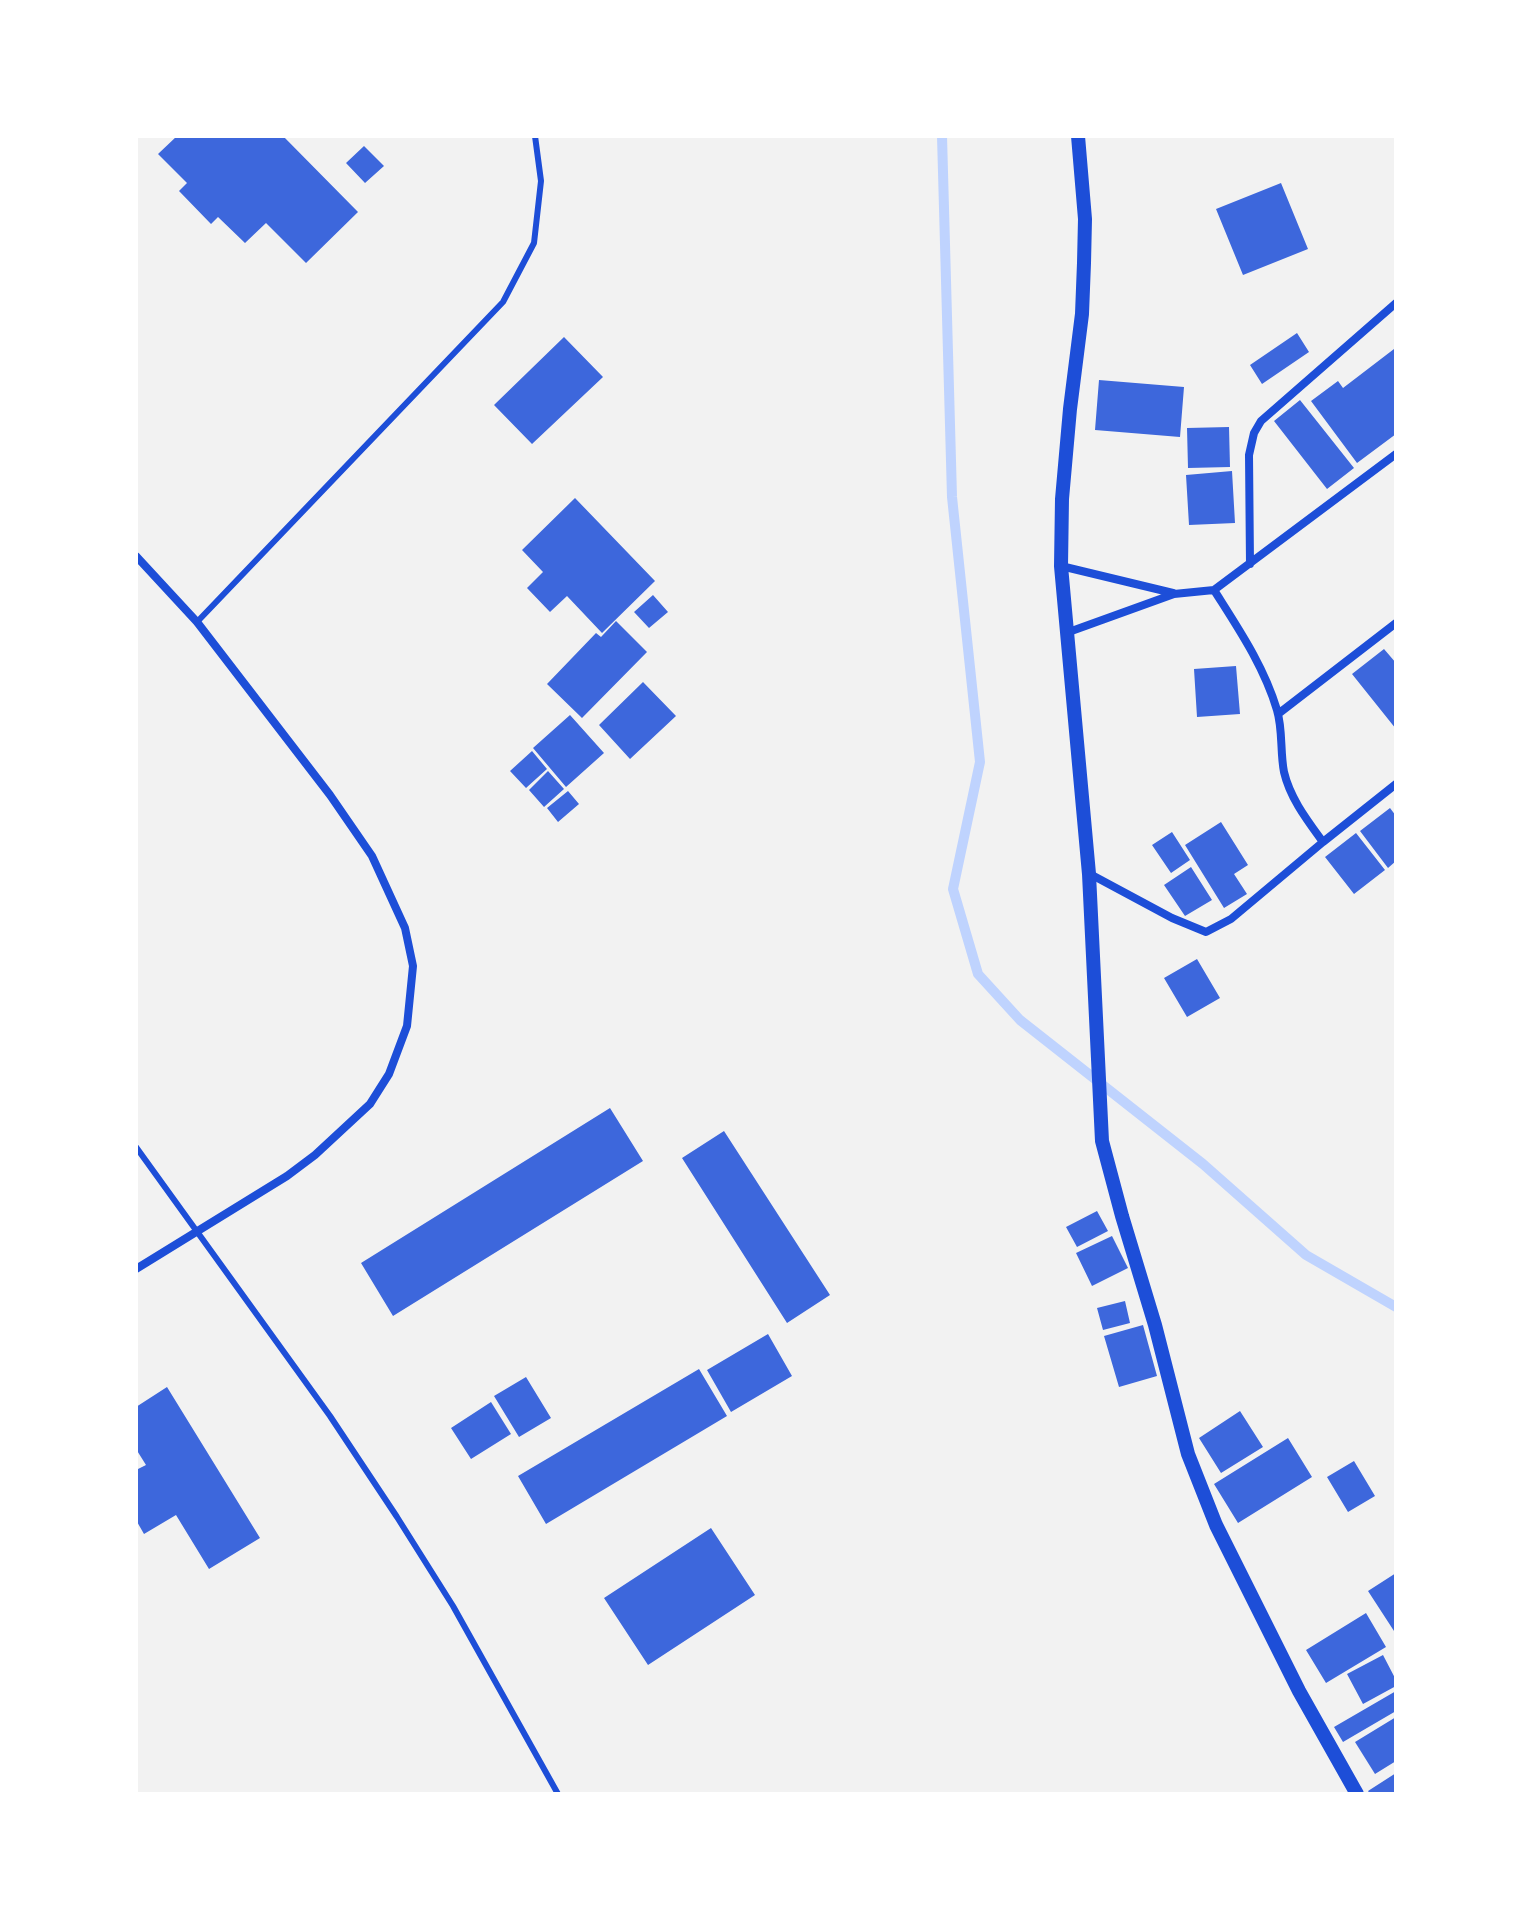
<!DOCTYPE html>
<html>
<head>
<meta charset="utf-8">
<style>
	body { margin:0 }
	#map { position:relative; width:1532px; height:1930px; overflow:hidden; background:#f2f2f2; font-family:"DM Sans",sans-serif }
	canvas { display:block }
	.frame { position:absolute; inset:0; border:138px solid #fff; pointer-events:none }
</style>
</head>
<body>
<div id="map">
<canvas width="1532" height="1930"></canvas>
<div class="frame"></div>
</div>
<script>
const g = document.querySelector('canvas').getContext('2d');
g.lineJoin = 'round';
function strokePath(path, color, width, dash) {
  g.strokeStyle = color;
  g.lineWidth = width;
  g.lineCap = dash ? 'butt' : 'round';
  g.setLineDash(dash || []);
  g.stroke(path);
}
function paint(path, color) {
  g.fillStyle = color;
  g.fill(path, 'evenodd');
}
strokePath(new Path2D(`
	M942 136 952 497 980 762 953 889 978 974 1020 1020 1203 1164 1306 1255 1396 1307`), '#bfd3fe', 10);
paint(new Path2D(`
	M177 136H283L358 212 306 263 266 223 245 243 218 217 211 224 179 191 187 183 158 154Z
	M364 146 384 166 365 183 346 163Z
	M1281 183 1308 249 1243 275 1216 209Z
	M1297 333 1309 352 1262 384 1250 365Z
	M564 337 603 377 532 444 494 405Z
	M1394 349 1396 352V434L1357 463 1311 401 1338 381 1343 388Z
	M1099 380 1184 387 1180 437 1095 430Z
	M1300 400 1354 468 1327 489 1274 421Z
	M1229 427 1230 467 1188 468 1187 428Z
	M1232 471 1235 523 1189 525 1186 475Z
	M575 498 655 581 602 633 567 596 550 612 527 588 543 572 522 550Z
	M653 595 668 612 649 628 634 612Z
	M616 621 647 652 582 718 547 684 596 633 601 637Z
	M1384 649 1396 663V729L1352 674Z
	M1236 666 1240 714 1197 717 1194 669Z
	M643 682 676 716 630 759 599 725Z
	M570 715 604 753 566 787 533 748Z
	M532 751 547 769 526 788 510 771Z
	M548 771 564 789 544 807 529 790Z
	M568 791 579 804 558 822 547 808Z
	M1390 808 1396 816V861L1388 868 1360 831Z
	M1221 822 1248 865 1234 874 1247 894 1224 908 1185 845Z
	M1172 832 1190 860 1171 873 1152 845Z
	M1356 833 1385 870 1354 894 1325 857Z
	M1191 867 1212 900 1185 916 1164 885Z
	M1197 959 1220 998 1187 1017 1164 978Z
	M610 1108 643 1161 393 1316 361 1263Z
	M724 1131 830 1295 787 1323 682 1158Z
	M1097 1211 1108 1231 1077 1247 1066 1227Z
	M1112 1236 1128 1268 1092 1286 1076 1253Z
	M1125 1301 1130 1323 1103 1330 1097 1308Z
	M1143 1325 1157 1376 1119 1387 1104 1336Z
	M768 1334 792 1376 731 1412 707 1370Z
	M699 1369 727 1416 546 1524 518 1476Z
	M526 1377 551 1418 519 1437 494 1396Z
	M167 1387 260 1538 209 1569 176 1515 144 1534 136 1520V1470L146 1465 136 1449V1407Z
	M491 1402 511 1434 471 1459 451 1428Z
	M1240 1411 1263 1447 1221 1473 1199 1438Z
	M1288 1438 1312 1477 1238 1523 1214 1484Z
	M1354 1461 1375 1496 1348 1512 1327 1477Z
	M711 1528 755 1595 648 1665 604 1598Z
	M1396 1573V1630L1394 1631 1368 1591Z
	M1366 1613 1386 1647 1326 1683 1306 1650Z
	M1383 1655 1396 1680V1686L1363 1704 1347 1674Z
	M1396 1691V1711L1343 1742 1334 1727Z
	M1396 1717V1761L1375 1774 1355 1742Z
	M1396 1773V1794H1370L1368 1791Z`), '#3d67dc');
strokePath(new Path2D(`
	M197 622 503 302 534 243 541 181 535 136
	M136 1147 330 1416 397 1517 453 1606 558 1794`), '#1d4ed8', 6);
strokePath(new Path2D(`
	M136 556 197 622 330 795 372 856 405 928 413 966 407 1026 389 1074 370 1104 315 1155 287 1176 136 1269
	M1250 564 1249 455 1254 433 1261 421 1396 303
	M1061 566 1173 593
	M1214 590C1238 628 1264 666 1277 710 1283 730 1280 752 1284 772 1290 798 1307 820 1323 842
	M1066 633 1174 594 1214 590 1396 454
	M1278 714 1396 623
	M1090 874 1172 918 1206 932 1231 919 1323 842 1396 784`), '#1d4ed8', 8);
strokePath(new Path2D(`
	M1078 136 1085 219 1084 263 1082 314 1070 409 1062 499 1061 566 1089 874 1102 1141 1122 1216 1155 1325 1188 1454 1216 1525 1299 1691 1357 1794`), '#1d4ed8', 14);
</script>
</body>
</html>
